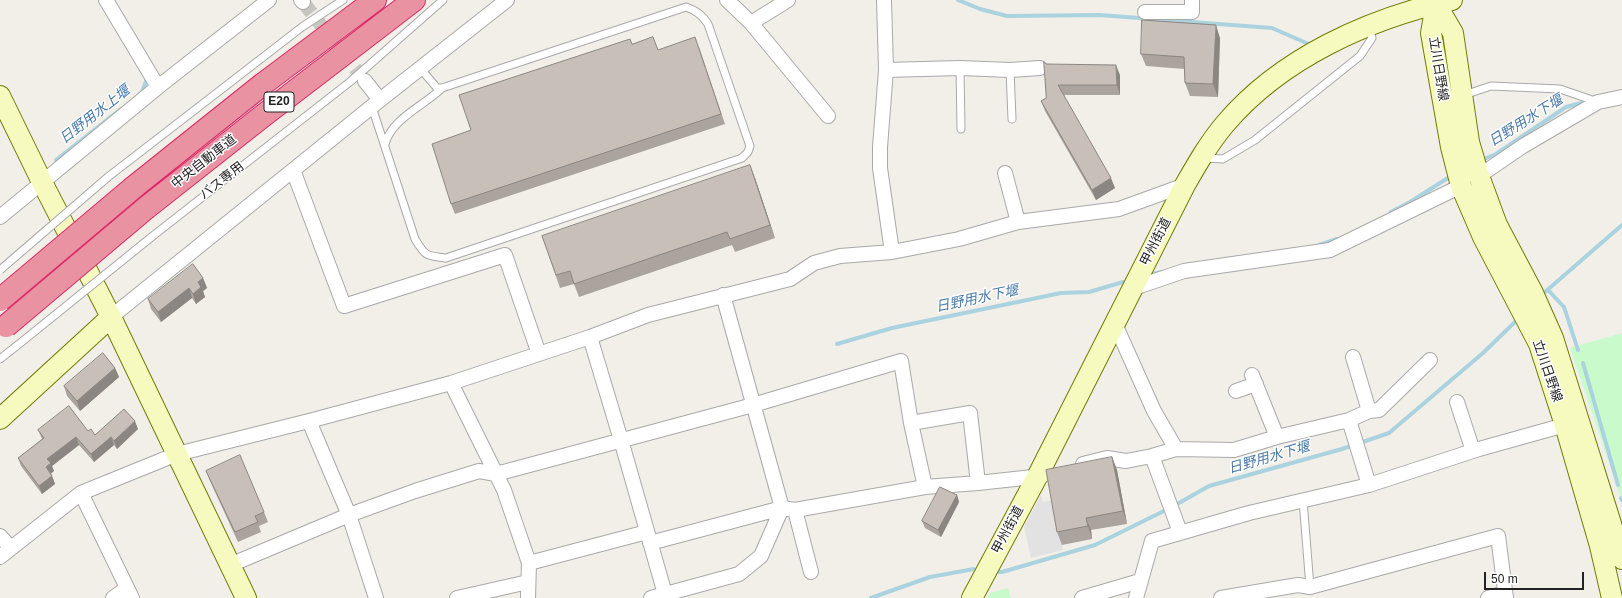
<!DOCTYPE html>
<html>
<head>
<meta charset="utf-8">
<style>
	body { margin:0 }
	#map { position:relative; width:1622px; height:598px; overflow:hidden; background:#f2efe9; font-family:Arial,sans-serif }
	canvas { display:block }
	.scale { position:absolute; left:1484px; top:572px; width:100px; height:18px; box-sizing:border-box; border:2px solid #222; border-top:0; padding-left:5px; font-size:12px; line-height:14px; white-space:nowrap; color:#222; -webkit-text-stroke:3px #fff; paint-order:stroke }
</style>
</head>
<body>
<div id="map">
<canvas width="1622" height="598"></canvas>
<div class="scale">50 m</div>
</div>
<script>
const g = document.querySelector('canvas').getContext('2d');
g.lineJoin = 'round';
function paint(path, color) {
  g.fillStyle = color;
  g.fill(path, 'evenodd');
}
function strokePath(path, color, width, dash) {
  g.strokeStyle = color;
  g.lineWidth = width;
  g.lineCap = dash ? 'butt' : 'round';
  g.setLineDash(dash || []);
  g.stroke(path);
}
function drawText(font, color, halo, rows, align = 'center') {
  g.font = font + ' Arial,"Noto Sans JP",sans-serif';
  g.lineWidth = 3;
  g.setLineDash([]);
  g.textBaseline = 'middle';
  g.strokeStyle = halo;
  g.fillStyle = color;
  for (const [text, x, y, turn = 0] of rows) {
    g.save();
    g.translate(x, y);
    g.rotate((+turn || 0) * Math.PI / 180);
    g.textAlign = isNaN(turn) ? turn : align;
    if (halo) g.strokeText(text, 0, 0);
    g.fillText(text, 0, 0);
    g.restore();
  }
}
paint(new Path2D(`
	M1622 333V501L1570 348Z
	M1008 588 1011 598H987L990 593Z`), '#c8facc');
paint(new Path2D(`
	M1041 495 1043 502 1053 500 1063 550 1031 558 1024 527Z`), '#e2e2e2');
strokePath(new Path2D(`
	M958 0 980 9 1007 16 1099 15 1272 28 1311 45
	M139 95 142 92 148 76
	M1484 159 1496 154 1566 107 1581 103
	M56 160 121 109
	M1391 212 1410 202 1451 176
	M1319 245 1337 239
	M1152 274 1161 272
	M1548 290 1564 307 1578 350
	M1545 292 1622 225
	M837 344 892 328 1061 293 1089 292 1123 282
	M1583 363 1618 485
	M1621 498 1622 500
	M999 572H1002L1095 545 1172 507 1209 486 1342 449 1389 433 1483 353 1517 320
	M871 598 930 577 974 569`), '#aad3df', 4);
strokePath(new Path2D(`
	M303 2 365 81`), '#c8c6c1', 14, [14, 7]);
const lane = new Path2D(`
	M960 68 961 129
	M1010 70 1012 119
	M1464 95 1491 86 1560 89 1598 102
	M372 107 415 239C425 256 426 256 446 258L742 158 748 152 750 146 708 24C702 15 697 11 686 7L442 88H437L420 68
	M385 144C392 118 424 106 442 88
	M1204 158 1223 159 1255 140 1360 56 1372 38 1369 27
	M108 177 302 27 343 0
	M154 235 351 81 443 0
	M0 359 24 340
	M1303 500 1310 587`);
const street = new Path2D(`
	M106 0 158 87
	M301 0 303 2
	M727 0 751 23 828 116
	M884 0 886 70 880 147V168L892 252
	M1145 12H1192V0
	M751 23 788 0
	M886 70 960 68 1010 70 1040 68
	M365 81 380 100
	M293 170 344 306 505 255 539 354
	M1005 173 1018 222
	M1479 176 1523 146 1598 102 1622 97
	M0 217 158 87 269 0
	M1131 289 1184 271 1330 250 1461 186
	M111 317 380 100 507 0
	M1115 324 1154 411 1176 449
	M590 337 621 440 665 594
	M1353 357 1369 411
	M1252 375 1277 437
	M451 383 504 490 529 563 528 598
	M1236 391 1256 384
	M1457 402 1473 451
	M1349 420 1369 485
	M309 421 349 515 376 598
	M911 423 970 413 978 483
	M1152 456 1180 532
	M1083 464 1107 458 1126 461 1152 456 1176 449 1234 450 1277 437 1349 420 1369 411 1379 410 1430 360
	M81 493 132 598
	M795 510 811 572
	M0 536 11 548
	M650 543 782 508 723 295
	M0 557 81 493 177 454 309 421 451 383 590 337 648 315 790 279 814 263 840 256 892 252 959 239 1018 222 1119 209 1185 185
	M529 563 647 532
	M230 565 349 515 415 491 479 471 496 474 753 405 901 361 911 423 925 487
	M113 598 127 588
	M457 598 528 582
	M651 598 739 574 761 556 782 508 795 510 925 487 978 483 1042 476
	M1082 598 1140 581
	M1136 598 1152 541 1249 513 1369 485 1479 449 1565 425
	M1221 598 1298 585 1310 587 1498 536 1506 598
	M1488 598 1505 593`);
const secondary = new Path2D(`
	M1436 4 1431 33 1451 147 1461 186 1483 237 1539 344 1565 425 1600 546 1612 598
	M1436 4 1453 33 1469 142 1479 176 1497 225 1533 293 1553 338 1622 559
	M0 96 42 182 111 317 246 598
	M0 419 111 317
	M972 598 1037 477 1185 185C1197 164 1209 143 1225 124 1281 58 1368 19 1452 0`);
const highway = new Path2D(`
	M134 187 263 84 375 0
	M146 208 264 115 414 0`);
strokePath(lane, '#a9a9a9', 9);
strokePath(street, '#a9a9a9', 16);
strokePath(secondary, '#707d05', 22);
strokePath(highway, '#dc2a67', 24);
strokePath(lane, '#fff', 7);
strokePath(street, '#fff', 14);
strokePath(secondary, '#f7fabf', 20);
strokePath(highway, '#e892a2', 22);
const laneBridge = new Path2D(`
	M0 270 108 177
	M24 340 154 235`);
const highwayBridge = new Path2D(`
	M0 300 134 187
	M6 326 146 208`);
strokePath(laneBridge, '#a9a9a9', 9, []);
strokePath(highwayBridge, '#dc2a67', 24, []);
strokePath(laneBridge, '#fff', 7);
strokePath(highwayBridge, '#e892a2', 22);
paint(new Path2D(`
	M1220 38 1218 97 1190 96 1185 83 1184 69 1146 66 1141 54Z
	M699 47 725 124 455 214 451 204 471 130 658 50Z
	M1046 64 1120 75V95H1064L1115 188 1096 200 1045 111 1041 101 1046 98Z
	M755 178 775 238 735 252 732 245 579 297 574 284 560 288 542 236Z
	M203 278 207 288 203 291 205 297 196 304 192 298 161 322 151 309 148 299Z
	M115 368 119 377 80 411 67 396 64 386Z
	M138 429 117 449 114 445 94 462 79 445 52 466 54 471 51 473 52 476 55 484 42 494 21 466 18 458 42 439 38 430 88 431 95 435Z
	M1112 457 1117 470 1127 524 1091 530 1092 539 1062 545 1057 532Z
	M206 471 264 512 268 522 259 526 261 532 238 542 210 481Z
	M957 495 959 502 941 537 925 528 922 521Z`), '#aba49e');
paint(new Path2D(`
	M1216 25 1220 38 1218 97 1213 84Z
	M1116 65 1120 75V95L1117 85Z
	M750 165 755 178 775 238 770 225Z
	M1111 178 1115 188 1096 200 1092 190Z
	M203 278 207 288 203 291 205 297 196 304 193 294 198 282Z
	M189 288 192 298 161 322 158 312Z
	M115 368 119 377 80 411 77 401Z
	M135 421 138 429 117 449 114 441Z
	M76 437 79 445 52 466 54 471 49 475 46 467 47 459Z
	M111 437 114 445 94 462 91 454Z
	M1112 457 1117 470 1127 524 1123 511Z
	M52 476 55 484 42 494 39 486Z
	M957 495 959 502 941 537 938 530Z
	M1086 518 1091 530 1092 539 1088 526Z`), '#8b8681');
const building = new Path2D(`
	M1142 20 1216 25 1213 84 1185 83 1184 57 1141 54Z
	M653 37 658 50 695 37 721 114 451 204 432 144 471 130 459 95 630 39 632 44Z
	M1044 62 1046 64 1116 65 1117 85H1058L1111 178 1092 190 1041 101 1046 98Z
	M750 165 770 225 730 239 727 232 574 284 570 271 556 275 542 236Z
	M193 264 203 278 198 282 201 287 193 294 189 288 158 312 148 299Z
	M103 353 115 368 77 401 64 386Z
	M69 406 88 431 91 429 95 435 124 409 135 421 114 441 111 437 91 454 76 437 47 459 51 463 46 467 52 476 39 486 18 458 44 438 38 430Z
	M240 455 264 512 255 516 258 522 235 532 206 471Z
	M1112 457 1123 511 1086 518 1088 526 1057 532 1046 470Z
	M940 487 957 495 938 530 922 521Z`);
paint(building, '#c7bfb8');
strokePath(building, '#8b8681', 1);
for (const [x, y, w] of [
	[279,102,30]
]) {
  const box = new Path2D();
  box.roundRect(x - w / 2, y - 10, w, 20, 3);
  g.fillStyle = '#fff';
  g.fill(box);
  strokePath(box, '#222', 1);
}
drawText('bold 12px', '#222', null, [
	["E20",279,102]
]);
drawText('13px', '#222', '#fff', [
	["立川日野線",1438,69,81],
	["中央自動車道",204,162,-38],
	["バス専用",222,181,-38],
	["甲州街道",1156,242,-63],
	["立川日野線",1547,371,71],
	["甲州街道",1008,530,-62]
]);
drawText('italic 14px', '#4a7aab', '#fff', [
	["日野用水上堰",95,115,-38],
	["日野用水下堰",1526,121,-32],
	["日野用水下堰",977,299,-12],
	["日野用水下堰",1269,458,-16]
]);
</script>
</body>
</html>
